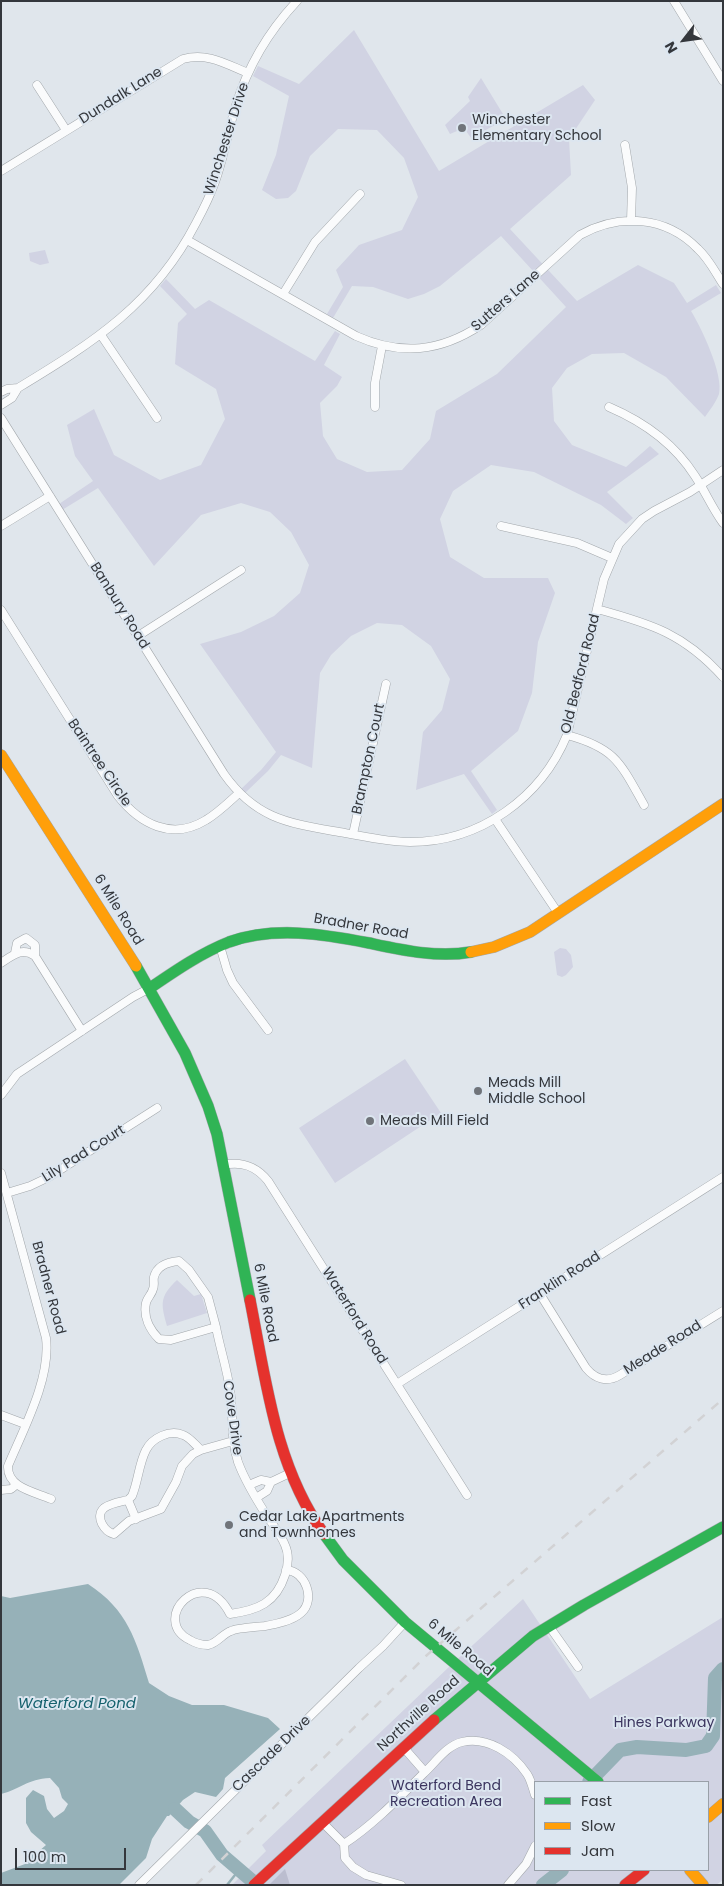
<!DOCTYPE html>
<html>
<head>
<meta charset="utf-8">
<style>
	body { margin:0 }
	#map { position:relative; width:724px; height:1886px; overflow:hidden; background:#e0e6ec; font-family:Poppins,sans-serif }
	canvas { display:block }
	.frame { position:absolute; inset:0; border:2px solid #34373c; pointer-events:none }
	.legend { position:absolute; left:534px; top:1781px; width:175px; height:90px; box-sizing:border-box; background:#dce6f0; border:1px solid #99a0a8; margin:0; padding:6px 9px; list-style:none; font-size:15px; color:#34373c }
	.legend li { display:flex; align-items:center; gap:10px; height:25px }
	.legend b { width:25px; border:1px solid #99a0a8 }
	.north { position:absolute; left:659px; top:15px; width:50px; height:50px; -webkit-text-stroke:4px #dce6f0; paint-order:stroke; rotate:240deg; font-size:14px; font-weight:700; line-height:20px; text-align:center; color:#34373c }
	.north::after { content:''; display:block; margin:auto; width:18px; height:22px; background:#34373c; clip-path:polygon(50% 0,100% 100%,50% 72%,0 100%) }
	.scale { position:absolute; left:15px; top:1848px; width:111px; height:22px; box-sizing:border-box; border:2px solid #34373c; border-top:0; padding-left:6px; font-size:15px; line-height:18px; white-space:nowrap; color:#34373c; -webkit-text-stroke:4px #dce6f0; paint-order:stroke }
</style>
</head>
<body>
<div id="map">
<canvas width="724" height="1886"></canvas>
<div class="frame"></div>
<ul class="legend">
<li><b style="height:6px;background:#30b455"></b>Fast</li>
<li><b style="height:6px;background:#ff9f0a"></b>Slow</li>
<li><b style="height:6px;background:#e5322d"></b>Jam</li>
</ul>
<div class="north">N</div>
<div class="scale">100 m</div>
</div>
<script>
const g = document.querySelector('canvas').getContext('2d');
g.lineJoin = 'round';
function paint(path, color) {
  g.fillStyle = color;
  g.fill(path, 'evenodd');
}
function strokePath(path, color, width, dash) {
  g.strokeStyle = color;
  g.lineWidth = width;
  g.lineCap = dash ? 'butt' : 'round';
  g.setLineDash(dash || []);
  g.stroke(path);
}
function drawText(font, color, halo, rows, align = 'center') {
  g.font = font + ' Poppins,sans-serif';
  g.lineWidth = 4;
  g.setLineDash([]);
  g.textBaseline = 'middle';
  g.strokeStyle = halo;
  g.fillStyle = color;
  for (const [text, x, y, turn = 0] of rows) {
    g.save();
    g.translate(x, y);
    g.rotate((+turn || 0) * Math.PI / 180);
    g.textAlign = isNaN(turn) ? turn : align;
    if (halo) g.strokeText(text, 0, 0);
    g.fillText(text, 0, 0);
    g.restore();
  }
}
paint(new Path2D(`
	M354 30 439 171 583 85 595 100 569 139 571 175 510 229 577 301 638 265 674 283 687 303 716 285 721 293 691 311C701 327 724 375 719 394 716 402 710 410 705 417L666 377 624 353 592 354 567 368 552 388 554 421 572 445 626 467 650 446 659 454 607 492 633 518 626 524 601 505 534 472 491 465 453 491 440 519 450 557 484 578H548L555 593 538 642 532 693 518 731 471 771 497 810 492 814 464 774 416 790 423 732 442 710 450 679 431 646 402 625 377 623 351 636 331 655 320 673 312 768 281 755 268 771 245 793 241 789 261 770 276 752 200 644 241 632 274 616 300 593 309 565 291 532 270 512 241 503 201 515 154 566 98 488 62 510 59 504 93 481 75 456 67 425 94 409 114 455 160 480 201 465 225 419 216 389 175 364 178 323 187 314 160 286 166 279 195 309 209 300 315 361 335 331 340 334 324 365 342 377 337 386 320 403 323 436 337 459 367 472 402 470 430 439 436 411 497 374 566 307 501 236 440 286 424 294 408 299 373 287 352 286 333 318 327 314 343 287 336 270 359 245 402 230 418 197 404 158 377 130 338 129 310 156 296 191 288 198 276 199 262 190 276 155 289 96 253 76 258 66 299 84Z
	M481 78 506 119 471 138 464 128 450 134 445 125 470 101 468 97Z
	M45 250 49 263 40 265 30 261 29 253Z
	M560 948 566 949 571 955 573 967 566 975 562 977 557 975 554 952Z
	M405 1059 441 1113 335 1183 299 1128Z
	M177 1280 194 1296 201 1294 207 1313 167 1326C161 1304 159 1297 177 1280Z
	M523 1599 590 1699 723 1617V1880L716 1885H232L266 1851 262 1845 450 1666ZM535 1782H708V1870H535Z`), '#d1d3e3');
paint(new Path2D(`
	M285 1869 290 1885H269Z`), '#bbbdcf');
paint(new Path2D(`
	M88 1584C128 1610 136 1640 149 1683L169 1696 192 1705H224L268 1718 280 1729 225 1778 223 1789 216 1797 195 1792 183 1800 169 1816H167L152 1839 146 1858 119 1885H1V1873L25 1864 28 1856 38 1852 46 1845 31 1832 26 1823V1798L33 1790 44 1796 47 1809 54 1818 64 1811 68 1804 62 1798 59 1788 50 1778C27 1779 21 1789 1 1794V1596L10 1598Z`), '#96b1b8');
strokePath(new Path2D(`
	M227 1885 239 1870`), '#96b1b8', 2.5);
strokePath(new Path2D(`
	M589 1782 620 1750 637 1747 686 1750 706 1746 713 1736 715 1678 723 1669
	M175 1809 189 1822 205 1831 222 1855 257 1885
	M543 1885 562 1870`), '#96b1b8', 14);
const street = new Path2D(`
	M674 1 723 81
	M37 85 66 130
	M625 145 632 188 631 221
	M1 171 183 59C207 52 226 64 248 73
	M187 240 356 336C401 356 440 352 481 325L580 235C620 213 666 216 698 249 709 259 715 272 723 284
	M283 294 315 242 360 194
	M101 335 157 418
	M18 388C94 342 154 304 196 223 203 210 210 196 215 182 224 157 228 131 236 105 248 66 269 31 297 1
	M1 392 7 389 18 388 12 398 1 405
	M375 407V383L382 346
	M609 407C644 422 674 443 695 476 705 491 712 508 723 523
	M1 418 224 774C256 819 288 823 339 832 363 836 386 842 410 842 480 842 541 798 567 735L604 579 619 544 642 519 654 511 690 492 723 470
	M1 526 50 496
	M501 526 577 543 612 558
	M597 609C652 624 684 634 723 677
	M1 610 118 796C140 824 172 841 206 820 218 813 229 802 239 793
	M138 636 241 570
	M567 735C615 748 620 762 644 805
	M495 819 558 913
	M353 834 386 684
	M220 946 227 970 233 983 268 1030
	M15 953 17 943 26 938 35 945V956
	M1 963C13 955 22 947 35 956L82 1031
	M1 1095 17 1074 133 997 150 988
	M223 1165C242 1161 256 1166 268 1181L467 1495
	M1 1173 46 1338C51 1378 24 1428 8 1466 7 1488 35 1492 51 1499
	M7 1193 30 1186 49 1177 157 1108
	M179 1261 189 1270 208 1297 216 1327 171 1340 159 1339C150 1330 143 1317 146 1303 147 1298 152 1294 153 1289 155 1285 153 1281 154 1277 157 1265 168 1262 179 1261Z
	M540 1294 586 1368C595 1379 607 1383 620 1375L723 1311
	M216 1327C220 1348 227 1369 230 1390 234 1415 230 1438 238 1462 245 1481 256 1499 267 1516 273 1525 281 1535 285 1545 289 1554 288 1566 285 1575 276 1603 258 1610 230 1614 203 1561 149 1620 190 1640 195 1643 202 1645 208 1645 218 1643 222 1634 231 1631 236 1628 257 1627 265 1626 276 1624 292 1621 301 1613 316 1600 306 1571 286 1570
	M397 1384 723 1177
	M1 1415 25 1424
	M201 1450C196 1446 190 1437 183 1435 170 1429 152 1438 146 1450 139 1463 138 1482 132 1496L128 1500C120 1502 111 1503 104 1508 94 1517 105 1532 114 1534L129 1521 161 1509 176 1482 182 1466 193 1454 201 1450 233 1441
	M271 1482 290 1473
	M249 1485 261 1480 271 1482 267 1491 256 1498
	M1 1490 11 1489 16 1485
	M128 1500 136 1519
	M549 1626 578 1667
	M404 1748 425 1772
	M322 1822 344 1844 345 1858 353 1867 366 1875 401 1885
	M344 1844C373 1825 399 1798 424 1773 436 1762 446 1746 462 1742 487 1736 513 1753 527 1774 531 1780 533 1789 535 1795
	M139 1885 359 1668 383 1646 405 1622
	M508 1885 526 1864 535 1846`);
const fast = new Path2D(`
	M136 966 185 1053 208 1106 217 1134 250 1300
	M150 988C175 971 201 953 229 942 274 926 323 934 369 943 402 950 437 958 471 952
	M324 1534 343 1560 405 1622 598 1782
	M434 1720 533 1636 584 1605 723 1527`);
const slow = new Path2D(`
	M1 755 136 966
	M471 952 494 947 530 932 723 804
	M708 1817 723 1804
	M690 1870 703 1885`);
const jam = new Path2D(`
	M250 1300C266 1380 275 1466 324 1534
	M254 1885 434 1720
	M625 1885 644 1870`);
strokePath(street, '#a2a7ab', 9);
strokePath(fast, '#a2a7ab', 12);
strokePath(slow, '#a2a7ab', 12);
strokePath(jam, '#a2a7ab', 12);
strokePath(street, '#fafbfc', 8);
strokePath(fast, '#30b455', 11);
strokePath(slow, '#ff9f0a', 11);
strokePath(jam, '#e5322d', 11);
strokePath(new Path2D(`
	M196 1885 427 1655 723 1399`), '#d2d2d4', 2.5, [9, 9]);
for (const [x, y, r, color] of [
	[462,128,5,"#70747a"],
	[478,1091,5,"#70747a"],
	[370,1121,5,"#70747a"],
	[229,1525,5,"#70747a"]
]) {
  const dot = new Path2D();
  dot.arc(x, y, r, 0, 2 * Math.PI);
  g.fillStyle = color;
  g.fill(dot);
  strokePath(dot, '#dce6f0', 2);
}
drawText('14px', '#34373c', '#dce6f0', [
	["Dundalk Lane",121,96,-32],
	["Winchester Drive",227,139,-72],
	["Sutters Lane",506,301,-41],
	["Banbury Road",119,606,58],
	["Old Bedford Road",581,674,-76],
	["Brampton Court",369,759,-78],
	["Baintree Circle",99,763,56],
	["6 Mile Road",118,910,58],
	["Bradner Road",361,927,10],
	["Lily Pad Court",84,1154,-32],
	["Franklin Road",560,1281,-33],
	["Bradner Road",48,1288,75],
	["6 Mile Road",265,1303,79],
	["Waterford Road",354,1316,58],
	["Meade Road",663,1348,-32],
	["Cove Drive",232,1418,82],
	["6 Mile Road",460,1648,40],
	["Northville Road",419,1714,-42],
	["Cascade Drive",272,1754,-44]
]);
drawText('14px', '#34373c', '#dce6f0', [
	["Winchester",472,120],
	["Elementary School",472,136],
	["Meads Mill",488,1083],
	["Middle School",488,1099],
	["Meads Mill Field",380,1121],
	["Cedar Lake Apartments",239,1517],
	["and Townhomes",239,1533]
], 'left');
drawText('14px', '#3b355f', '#dce6f0', [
	["Hines Parkway",664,1723],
	["Waterford Bend",446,1786],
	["Recreation Area",446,1802]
]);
drawText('italic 15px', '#15616d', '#dce6f0', [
	["Waterford Pond",77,1704]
]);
</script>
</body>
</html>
